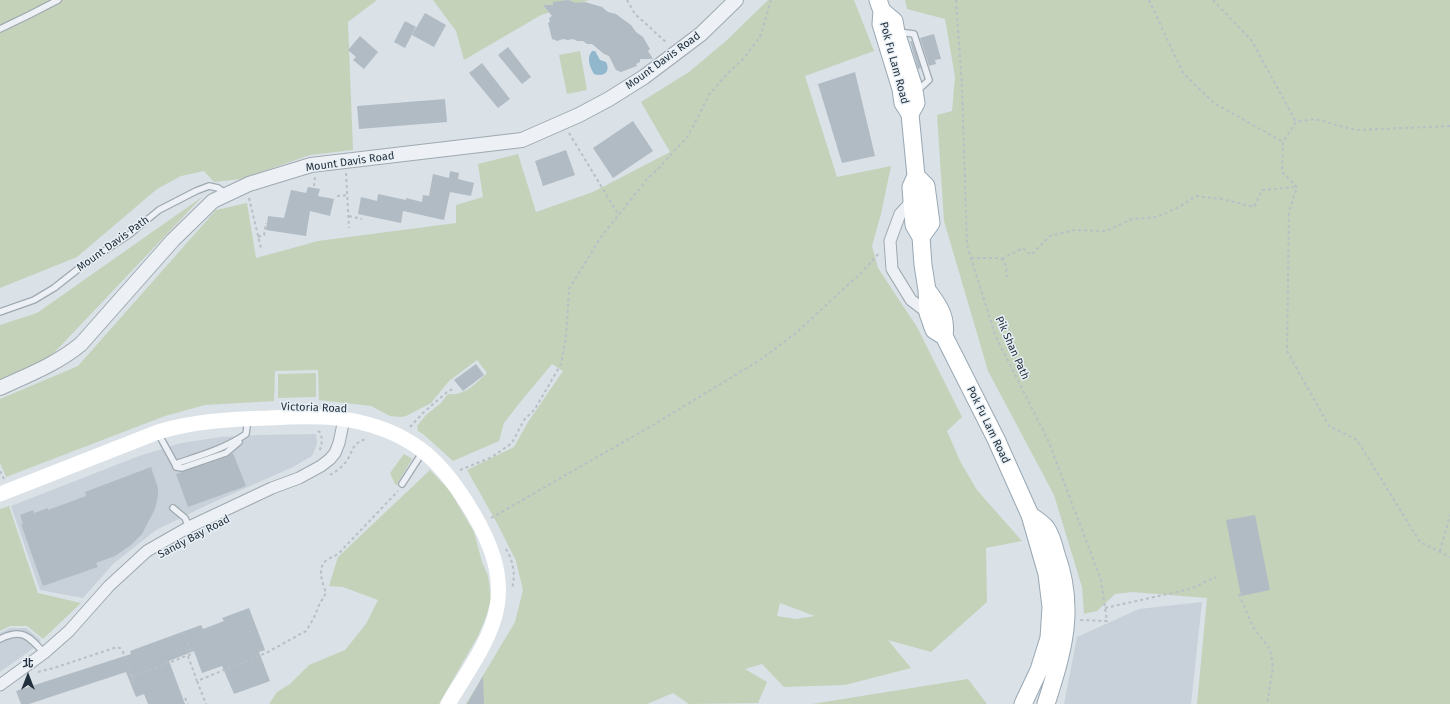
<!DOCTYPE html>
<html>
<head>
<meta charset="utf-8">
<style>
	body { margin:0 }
	#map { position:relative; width:1450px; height:704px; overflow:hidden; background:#dae1e7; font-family:"Fira Sans","Noto Sans TC",sans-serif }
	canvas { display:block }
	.north { position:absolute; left:8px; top:656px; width:40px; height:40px; -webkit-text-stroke:3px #e9f0f5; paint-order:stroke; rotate:0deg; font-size:11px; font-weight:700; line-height:16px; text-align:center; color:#23313e }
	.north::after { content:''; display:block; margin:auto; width:14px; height:18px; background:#23313e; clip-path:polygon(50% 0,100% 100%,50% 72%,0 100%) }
</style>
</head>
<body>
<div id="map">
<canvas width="1450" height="704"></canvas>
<div class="north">北</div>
</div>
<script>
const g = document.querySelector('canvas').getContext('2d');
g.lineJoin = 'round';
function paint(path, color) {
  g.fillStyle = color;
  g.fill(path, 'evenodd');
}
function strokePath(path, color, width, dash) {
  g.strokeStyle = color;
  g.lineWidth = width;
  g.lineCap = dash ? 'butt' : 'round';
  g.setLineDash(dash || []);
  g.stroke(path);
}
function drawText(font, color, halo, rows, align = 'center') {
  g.font = font + ' "Fira Sans",sans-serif';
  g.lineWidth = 3;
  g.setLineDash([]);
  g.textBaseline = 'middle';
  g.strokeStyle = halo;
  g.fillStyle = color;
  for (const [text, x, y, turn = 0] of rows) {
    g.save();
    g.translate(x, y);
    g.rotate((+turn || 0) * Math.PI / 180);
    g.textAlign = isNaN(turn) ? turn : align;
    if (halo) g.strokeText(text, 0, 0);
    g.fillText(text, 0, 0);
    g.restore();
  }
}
paint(new Path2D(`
	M316 434 317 444 312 456 293 467 205 506 156 530 113 564 83 598 40 590 11 506 139 456 181 443 221 437 260 435Z
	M1202 602 1191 704H1064L1077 637 1139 609Z
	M10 628H26L41 640 35 647 0 672V633Z`), '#c8d1d9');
paint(new Path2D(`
	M0 0H377L348 22 353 150 310 155 241 179 214 182 204 171 181 176 157 189 77 257 0 288Z
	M433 0H589L541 15 464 60 456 31Z
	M768 0H854L874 51 805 76 837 177 891 166 881 214 872 246 878 268 917 327 962 417 947 431 960 461 977 490 1022 541 986 548 987 602 931 652 888 640 911 668 845 685 784 687 762 664 745 669 767 682 758 703 689 704 673 693 647 704H466L515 622 523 590 516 561 499 527 467 470 514 447 528 422 563 371 552 364 522 400 504 423 499 441 453 461 423 434 418 431 417 426 426 415 441 403 448 394C465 396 475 384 487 373L477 360 449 381 431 403 406 416 400 417 390 416 371 406 319 400 318 370 275 371 274 401 205 405 165 416 6 477 0 463V399L78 366 216 210 247 203 256 258 318 241 456 223V205L483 197 478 164 518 154 536 212 593 192 670 152 641 102 689 72 727 40ZM780 603 815 616 796 619 777 616Z
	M905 0H1450V704H1197L1207 598 1132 592 1115 594 1097 611 1084 614 1082 587 1054 495 988 371 944 221 937 115 952 111 955 77 945 19 907 9Z
	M580 51 587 90 567 94 559 55Z
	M202 197 50 357 0 380V325L37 313Z
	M316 373V397L278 398V374Z
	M404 454 412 459 396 486 390 473Z
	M430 470 450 491 474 532 482 562 488 576 491 599 486 617 478 636 439 704H269L277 692 290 684 309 665 345 650 366 624 378 600 343 587 329 586 338 557Z
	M9 506 38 593 81 603 43 639 27 626H10L0 631V509Z
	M968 679 987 704H812Z`), '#c4d2ba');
paint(new Path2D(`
	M592 51H595L600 60 606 62C611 72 604 77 594 74 590 67 586 58 592 51Z`), '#90b7cc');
paint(new Path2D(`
	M568 0 576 3 585 2 602 7 608 12 616 14 620 17 631 25 636 32 643 37 650 49 648 51 653 59H640V62L636 64 637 66 621 72 616 70 609 56 604 54 592 44H587L583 41H577L573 39 568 40 563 39 557 41 555 40 552 39 548 23 550 22 549 18 552 16 543 5H553V2Z
	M425 13 446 25 434 47 412 35Z
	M405 21 416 27 405 48 394 42Z
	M934 34 941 59 935 60 936 64 929 66 920 38Z
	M360 36 378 52 364 69 353 60 356 57 348 50Z
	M910 41H912L921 68 918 69Z
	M508 47 531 77 522 84 498 55Z
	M482 63 510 99 498 108 469 73Z
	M855 72 875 156 842 163 818 84Z
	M445 99 447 122 359 129 357 106Z
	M633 121 653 151 613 178 593 148Z
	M566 150 575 175 543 186 535 161Z
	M450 171 459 173 458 179 474 183 471 196 450 192 444 220 403 211 401 223 358 214 361 197 377 201 378 194 406 200V198L422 202 423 195 429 196 433 174 449 178Z
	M308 187 320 189 318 196 334 199 330 216 310 211 306 236 266 230 268 216 284 218 291 190 306 193Z
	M476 364 484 375 463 391 454 380Z
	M233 453 246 486 188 507 176 474 227 457Z
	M151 467 158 488V495L155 509 142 534 131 545 115 556 96 563 98 567 43 586 21 524H23L20 515 33 510 34 513 48 508V510L86 496 85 492Z
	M1255 515 1270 590 1241 596 1226 520Z
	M249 608 265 650 259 652 270 681 234 694 222 666 202 673 194 651 169 661 185 704H148L144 694 136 697 126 672 29 704H21L16 691 131 654 130 651 201 625 203 629 224 621 222 618Z
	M483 676 484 704H467Z`), '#b1bbc4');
const service = new Path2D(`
	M0 29 31 14 58 0
	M899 32 914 34 929 80 917 91
	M0 312 34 300 54 288 82 266 130 234 159 210 196 191 209 186 218 188 225 193
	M158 433 175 464C199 456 224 449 246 434L248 419
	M175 464 176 467 182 468 226 453 239 442
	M402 484 422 453
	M173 508 185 518 189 527
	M0 639C22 628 29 636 44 653`);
const minor = new Path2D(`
	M912 201 900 214 890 241 892 269 911 300 928 313
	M0 685 44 653 69 631 109 586 147 551 189 527 272 488 299 478 321 466 330 459 335 453 339 443 344 419`);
const tertiary = new Path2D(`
	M0 388C28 375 57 364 81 344L173 240 213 201 249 184 311 165 522 140 579 115 609 99 644 77 701 34 736 0`);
const primary = new Path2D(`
	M878 0 882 11 881 24 901 89 903 103 910 114 916 176 911 187 912 201 914 225 921 237 923 265 927 290 928 313 934 330 944 336 996 439 1030 515 1047 574 1051 607 1049 638 1039 670 1023 704
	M882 11 894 21 896 32 913 85 916 103 910 114
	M916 176 926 186 931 223 921 237
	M927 290C938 305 947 316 944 336
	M1030 515C1035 519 1042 523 1046 528 1051 535 1054 546 1056 554 1076 609 1063 651 1046 704`);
strokePath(service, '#9fa9b1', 8);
strokePath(minor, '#9fa9b1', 13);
strokePath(tertiary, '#9fa9b1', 16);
strokePath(primary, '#98a8b4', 19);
strokePath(new Path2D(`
	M627 0 635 14 667 43
	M956 0 962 87 967 245 995 335 1048 440 1101 580 1107 621 1079 620
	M1149 0 1183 73 1214 103 1283 142
	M1213 0 1252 41 1296 122
	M1450 126 1355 130 1315 119 1296 122 1283 142 1282 172 1297 187 1289 212 1287 351 1329 426 1357 440 1420 542 1450 557
	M569 133 618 214
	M346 173 349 228
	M314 186 315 177
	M337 196 348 195
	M249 198 261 248
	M349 216 362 219
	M258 237 264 235 266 223
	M971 258H1001L1006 266 1007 277
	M1002 259 1023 248 1031 255 1050 236 1074 230 1106 231 1132 219 1157 217 1179 207 1196 196 1222 199 1254 207 1262 190 1296 187
	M410 427 423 413 447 392 454 388
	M318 431 321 433C322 440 322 445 319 452
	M460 470 492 457 512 443 524 420 535 409 561 364 566 337 569 289 601 237 648 178 656 171 688 136 709 95 726 75 744 58 760 37 771 0
	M0 471 4 479
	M330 475C335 472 341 468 345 463 354 452 350 444 366 439
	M491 518 653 425 760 360 797 332 863 271 880 252
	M506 549C513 560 516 576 512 588
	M1440 551 1450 515
	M1239 594 1253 627 1270 649 1273 667 1267 704
	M1105 608 1190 589 1216 577
	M183 632 192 654
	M188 656 197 681 266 653 306 631 314 618 319 605 326 593C323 584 316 567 327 560 331 557 336 556 340 552L398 491
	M38 672 57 667 117 647 120 648 123 652 135 685
	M132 677 194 653
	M197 681 206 704
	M185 698 188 704`), '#b8bfc5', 2, [3, 3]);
strokePath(service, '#edf1f5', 5.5);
strokePath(minor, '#edf1f5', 11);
strokePath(tertiary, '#edf1f5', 14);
strokePath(new Path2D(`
	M0 494 158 432C194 421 231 419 269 418 286 417 303 416 320 417 333 417 346 419 359 422 416 435 444 464 473 513 490 542 503 573 497 607 491 641 465 675 448 704`), '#fff', 15);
strokePath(primary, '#fff', 17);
drawText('11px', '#23313e', '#e9f0f5', [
	["Mount Davis Road",663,61,-36],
	["Pok Fu Lam Road",894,63,75],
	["Mount Davis Road",350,162,-8],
	["Mount Davis Path",113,244,-36],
	["Pik Shan Path",1012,348,66],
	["Victoria Road",314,408,2],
	["Pok Fu Lam Road",988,425,64],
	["Sandy Bay Road",194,537,-28]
]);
</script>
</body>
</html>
